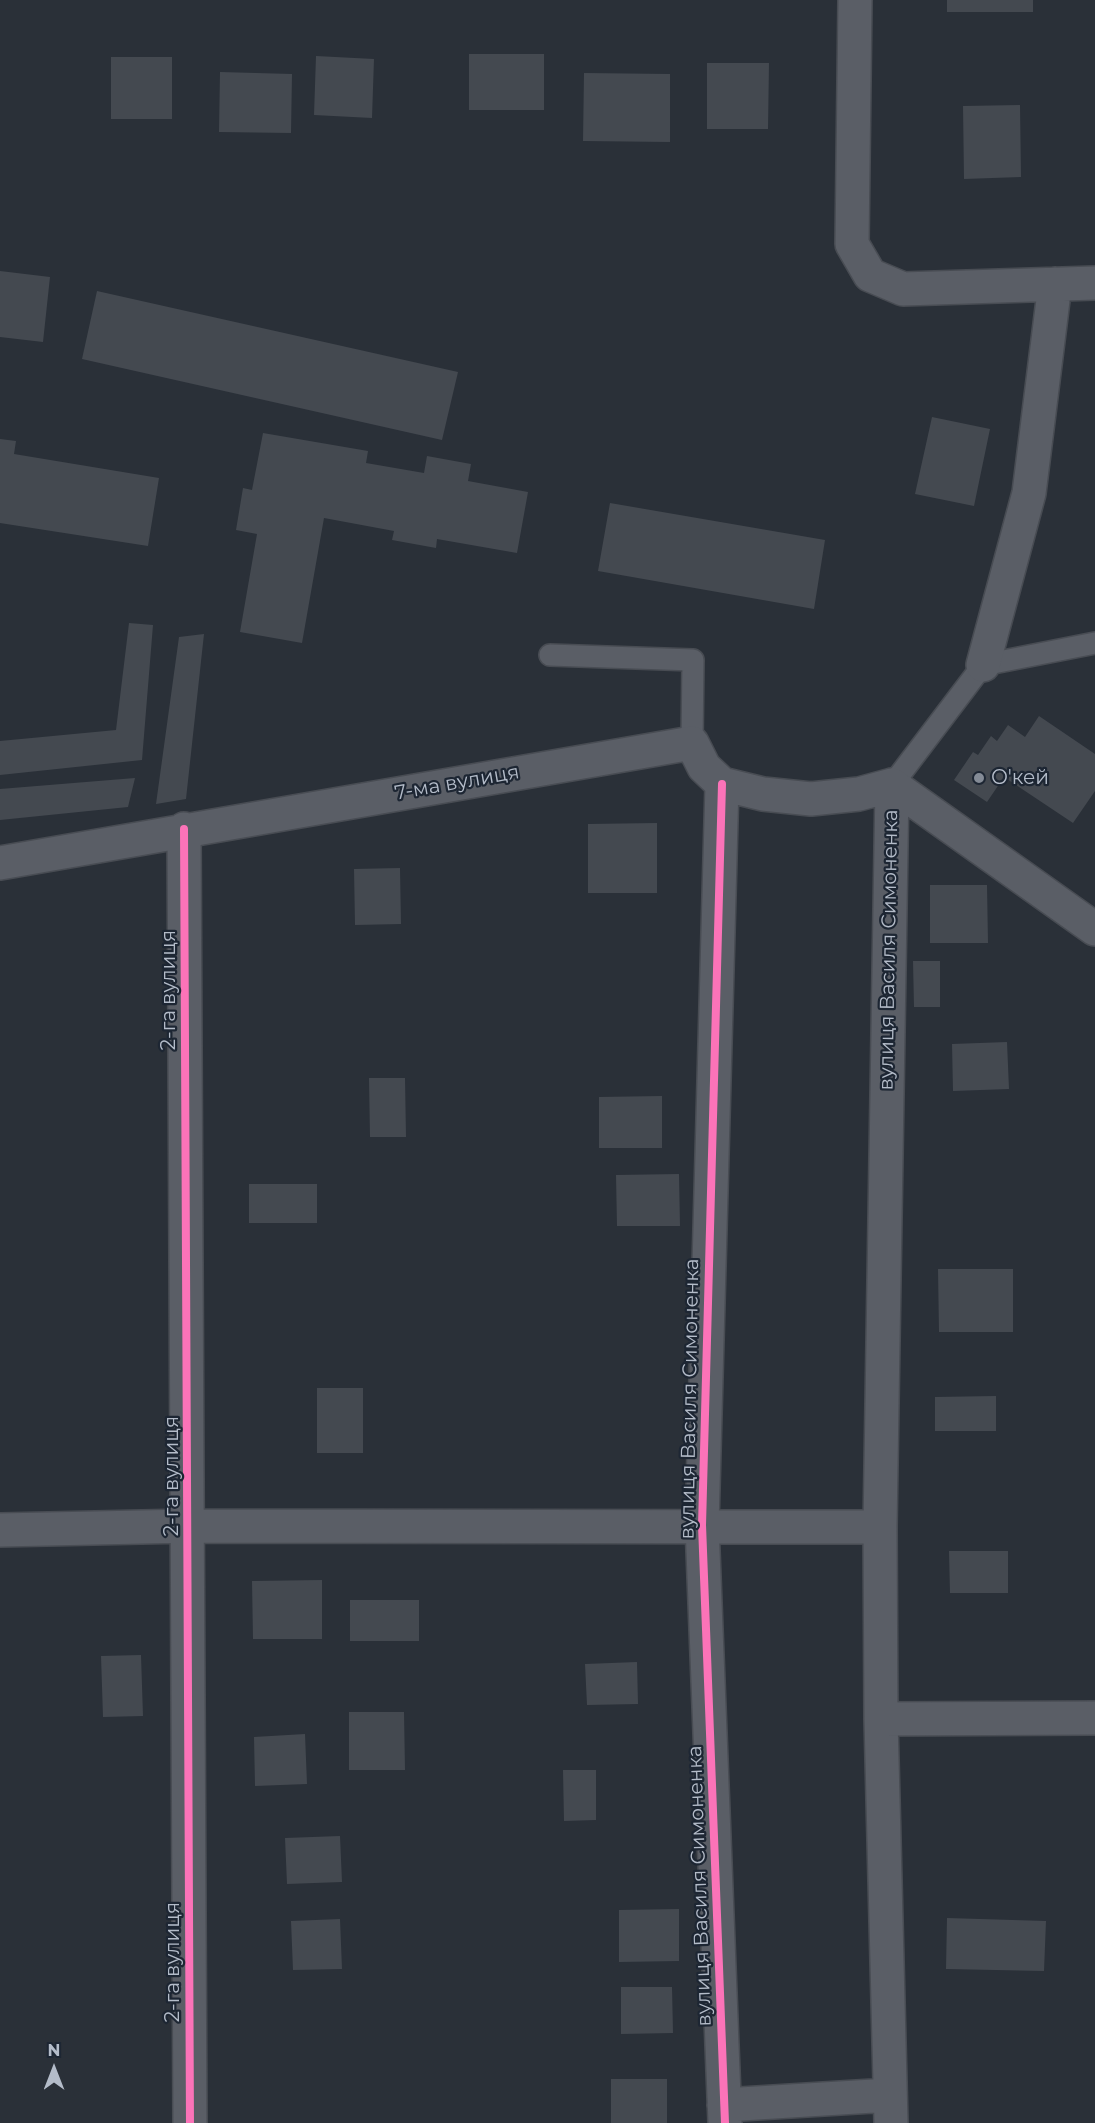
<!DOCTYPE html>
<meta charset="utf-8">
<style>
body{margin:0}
#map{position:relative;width:1095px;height:2123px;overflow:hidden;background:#2a3038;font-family:Montserrat,sans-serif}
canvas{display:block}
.north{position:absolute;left:24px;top:2039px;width:60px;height:60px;-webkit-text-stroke:4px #1d2633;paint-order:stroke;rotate:0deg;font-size:16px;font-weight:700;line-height:24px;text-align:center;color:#b4bcc9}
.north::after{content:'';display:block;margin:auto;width:21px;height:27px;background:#b4bcc9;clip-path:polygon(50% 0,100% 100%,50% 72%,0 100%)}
</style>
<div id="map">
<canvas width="1095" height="2123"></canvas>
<div class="north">N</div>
</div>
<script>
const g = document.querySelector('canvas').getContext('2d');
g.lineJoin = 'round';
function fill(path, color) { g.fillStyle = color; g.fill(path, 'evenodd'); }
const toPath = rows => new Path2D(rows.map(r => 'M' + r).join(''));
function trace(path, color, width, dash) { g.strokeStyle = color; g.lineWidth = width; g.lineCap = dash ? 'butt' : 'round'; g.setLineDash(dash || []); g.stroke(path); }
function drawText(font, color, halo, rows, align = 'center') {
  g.font = font + ' Montserrat,sans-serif'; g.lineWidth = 4.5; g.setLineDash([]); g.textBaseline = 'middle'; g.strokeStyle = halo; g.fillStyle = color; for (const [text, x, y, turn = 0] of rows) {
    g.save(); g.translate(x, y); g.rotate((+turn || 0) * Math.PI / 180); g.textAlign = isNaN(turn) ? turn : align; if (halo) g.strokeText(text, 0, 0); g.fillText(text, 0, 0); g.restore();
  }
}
fill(toPath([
 [947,0,1033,0,1033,12,947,12],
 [469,54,544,54,544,110,469,110],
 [316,56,374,59,372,118,314,115],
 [111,57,172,57,172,119,111,119],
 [707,63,769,63,768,129,707,129],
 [220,72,292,74,291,133,219,132],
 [584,73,670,74,670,142,583,141],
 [1020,105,1021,177,964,179,963,106],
 [0,271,50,277,43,342,0,337],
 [97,291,458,372,442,440,82,359],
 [932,417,990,429,974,506,915,494],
 [263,433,368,451,366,463,424,473,427,456,471,464,468,481,528,492,517,553,437,539,436,548,392,540,394,531,324,518,302,643,240,632,257,534,236,530,243,488,252,490],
 [0,439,16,441,14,454,159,478,148,546,0,523],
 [610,503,825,540,814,609,598,571],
 [129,623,153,625,142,760,0,775,0,741,116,730],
 [204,634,186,799,156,804,179,637],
 [1039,716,1095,754,1095,791,1073,823,1004,777,987,802,954,780,973,752,978,755,991,736,997,741,1008,725,1025,737],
 [135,778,128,807,0,820,0,789],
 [657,823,657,893,588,893,588,824],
 [400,868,401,924,355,925,354,869],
 [930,885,987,885,988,943,930,943],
 [913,961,940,961,940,1007,914,1007],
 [1007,1042,1009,1089,953,1091,952,1044],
 [369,1078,405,1078,406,1137,370,1137],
 [662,1096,662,1148,599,1148,599,1097],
 [679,1174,680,1226,617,1226,616,1175],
 [249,1184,317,1184,317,1223,249,1223],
 [938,1269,1013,1269,1013,1332,939,1332],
 [317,1388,363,1388,363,1453,317,1453],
 [996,1396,996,1431,935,1431,935,1397],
 [949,1551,1008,1551,1008,1593,950,1593],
 [322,1580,322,1639,253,1639,252,1581],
 [350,1600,419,1600,419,1641,350,1641],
 [141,1655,143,1716,103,1717,101,1656],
 [637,1662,638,1704,587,1705,585,1664],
 [349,1712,404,1712,405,1770,349,1770],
 [305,1734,307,1784,255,1786,254,1737],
 [563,1770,596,1770,596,1820,564,1821],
 [340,1836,342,1882,287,1884,285,1838],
 [679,1909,679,1961,619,1962,619,1910],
 [947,1918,1046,1921,1044,1971,946,1969],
 [340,1919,342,1969,293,1970,291,1921],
 [621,1987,672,1987,673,2033,621,2034],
 [611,2079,667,2079,667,2123,611,2123]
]), '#444950');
const service = toPath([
 [550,655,693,660,692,743],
 [892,785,983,665,1095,643]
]);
const minor = toPath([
 [855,0,852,244,870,275,903,289,1095,283],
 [983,665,1029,493,1055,284],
 [722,784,702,1525,725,2123],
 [892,785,1095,929],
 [184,829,190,2123],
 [0,863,692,743,704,767,722,784,763,794,811,799,859,794,892,785],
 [0,1530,189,1526,880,1527],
 [881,1719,1095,1718],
 [724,2105,890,2095],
 [891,2123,881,1719,880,1527,892,785]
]);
trace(service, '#484c53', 24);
trace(minor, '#484c53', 36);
trace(service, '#5a5e66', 21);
trace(minor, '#5a5e66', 33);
trace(toPath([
 [722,784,702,1525,725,2123],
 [184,829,190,2123]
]), '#fb73b8', 8);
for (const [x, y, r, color] of [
 [979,778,6,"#848b96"]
]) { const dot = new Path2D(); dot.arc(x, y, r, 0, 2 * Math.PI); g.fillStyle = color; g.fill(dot); trace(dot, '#1d2633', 2); }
drawText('20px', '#b4bcc9', '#1d2633', [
 ["О'кей",991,778]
], 'left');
drawText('20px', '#b4bcc9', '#1d2633', [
 ["7-ма вулиця",457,783,-10],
 ["вулиця Василя Симоненка",889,950,-89],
 ["2-га вулиця",169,990,-90],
 ["вулиця Василя Симоненка",690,1399,-89],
 ["2-га вулиця",172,1476,-90],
 ["вулиця Василя Симоненка",700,1886,-92],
 ["2-га вулиця",173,1962,-90]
]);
</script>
